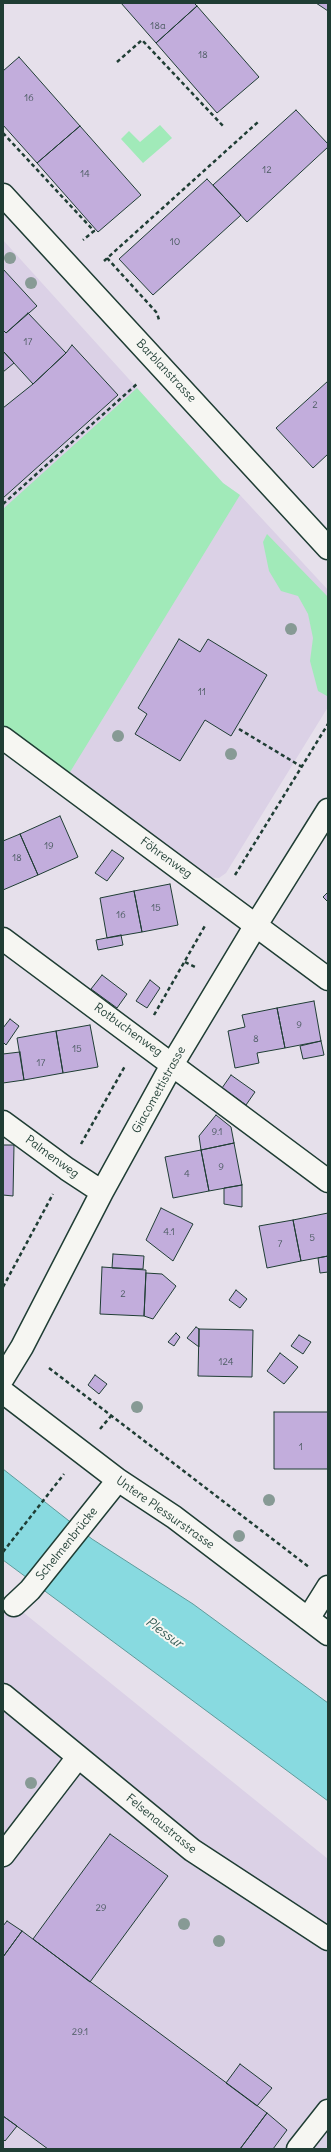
<!DOCTYPE html>
<meta charset="utf-8">
<style>
body{margin:0}
#map{position:relative;width:331px;height:2152px;overflow:hidden;background:#e6e0eb;font-family:Delius,sans-serif}
canvas{display:block}
.frame{position:absolute;inset:0;border:4px solid #1f3d34;pointer-events:none}
</style>
<div id="map">
<canvas width="331" height="2152"></canvas>
<div class="frame"></div>
</div>
<script>
const g = document.querySelector('canvas').getContext('2d');
g.lineJoin = 'round';
function fill(path, color) { g.fillStyle = color; g.fill(path, 'evenodd'); }
const toPath = rows => new Path2D(rows.map(r => 'M' + r).join(''));
function trace(path, color, width, dash) { g.strokeStyle = color; g.lineWidth = width; g.lineCap = dash ? 'butt' : 'round'; g.setLineDash(dash || []); g.stroke(path); }
function drawText(font, color, halo, rows, align = 'center') {
  g.font = font + ' Delius,sans-serif'; g.lineWidth = 4; g.setLineDash([]); g.textBaseline = 'middle'; g.strokeStyle = halo; g.fillStyle = color; for (const [text, x, y, turn = 0] of rows) {
    g.save(); g.translate(x, y); g.rotate((+turn || 0) * Math.PI / 180); g.textAlign = isNaN(turn) ? turn : align; if (halo) g.strokeText(text, 0, 0); g.fillText(text, 0, 0); g.restore();
  }
}
fill(toPath([
 [3,240,223,483,240,495,328,590,328,707,226,873,219,878,206,877,3,729],
 [3,1596,328,1859,328,2149,3,2149]
]), '#dbd1e6');
fill(toPath([
 [160,125,172,138,143,163,121,139,129,131,140,142],
 [137,388,223,483,240,495,67,777,3,729,3,509],
 [267,534,328,597,327,696,318,691,310,661,313,638,308,614,298,596,281,591,269,571,263,542]
]), '#a1eab9');
const water = toPath([
 [3,1469,92,1539,193,1604,328,1703,328,1801,3,1560,3,1469]
]);
fill(water, '#88dae0');
trace(water, '#5e9b9b', 1);
const building = toPath([
 [121,3,194,3,197,6,156,43,121,3],
 [316,3,328,3,328,11,316,3],
 [197,6,259,77,217,113,156,43,197,6],
 [19,57,80,126,37,163,3,125,3,71,19,57],
 [296,110,328,144,328,147,247,222,213,185,296,110],
 [80,126,141,195,98,232,37,163,80,126],
 [207,179,241,215,153,295,119,259,207,179],
 [3,269,37,306,6,333,3,330,3,269],
 [28,313,66,353,33,384,3,351,3,330,6,333,28,313],
 [72,345,118,395,3,498,3,408,33,384,66,353,72,345],
 [3,351,14,363,3,372,3,351],
 [328,381,328,454,313,468,276,428,328,381],
 [179,639,200,652,208,639,267,675,231,736,205,720,180,761,135,734,147,714,138,708,179,639],
 [60,816,78,857,38,875,20,834,60,816],
 [20,834,38,875,3,890,3,841,20,834],
 [112,850,124,858,107,881,95,873,112,850],
 [170,884,178,925,142,932,134,891,170,884],
 [134,891,142,932,107,938,100,898,134,891],
 [328,892,328,902,323,897,328,892],
 [121,935,123,945,98,950,96,940,121,935],
 [102,975,127,994,117,1008,91,989,102,975],
 [150,980,160,988,147,1008,136,1001,150,980],
 [314,1001,321,1041,285,1048,277,1008,314,1001],
 [277,1008,285,1048,257,1053,259,1063,235,1068,228,1031,245,1027,242,1015,277,1008],
 [10,1019,19,1026,6,1045,3,1042,3,1028,10,1019],
 [90,1025,98,1067,63,1073,56,1031,90,1025],
 [56,1031,63,1073,24,1080,17,1038,56,1031],
 [321,1041,324,1055,303,1059,300,1046,321,1041],
 [20,1052,24,1080,3,1083,3,1054,20,1052],
 [231,1075,255,1092,246,1105,222,1088,231,1075],
 [216,1115,231,1127,234,1143,201,1150,199,1136,216,1115],
 [234,1143,242,1185,209,1191,201,1150,234,1143],
 [3,1145,14,1145,13,1196,3,1195,3,1145],
 [201,1150,209,1191,173,1198,165,1157,201,1150],
 [242,1185,242,1207,224,1204,224,1188,242,1185],
 [161,1208,193,1224,173,1261,146,1240,161,1208],
 [328,1213,328,1256,301,1261,293,1220,328,1213],
 [293,1220,301,1261,267,1268,259,1226,293,1220],
 [113,1254,144,1256,143,1269,112,1268,113,1254],
 [328,1256,328,1272,320,1273,318,1258,328,1256],
 [102,1267,146,1270,144,1316,100,1314,102,1267],
 [146,1273,162,1274,176,1286,153,1319,144,1316,146,1273],
 [236,1290,247,1299,240,1308,229,1300,236,1290],
 [196,1327,199,1329,199,1347,187,1338,196,1327],
 [199,1329,253,1330,252,1377,198,1376,199,1329],
 [176,1333,180,1337,174,1346,168,1342,176,1333],
 [299,1335,311,1342,303,1354,291,1346,299,1335],
 [280,1353,298,1367,284,1384,267,1371,280,1353],
 [95,1375,107,1384,99,1394,88,1385,95,1375],
 [274,1412,328,1412,328,1469,274,1469,274,1412],
 [110,1834,168,1876,90,1982,33,1939,110,1834],
 [7,1921,22,1931,3,1957,3,1926,7,1921],
 [22,1931,267,2113,240,2149,48,2149,3,2116,3,1957,22,1931],
 [240,2064,272,2088,257,2106,226,2083,240,2064],
 [267,2113,287,2130,273,2149,240,2149,267,2113],
 [3,2116,17,2126,5,2141,3,2139,3,2116]
]);
fill(building, '#c2addc');
trace(building, '#1f3d34', 1);
const minor = toPath([
 [3,195,328,548],
 [3,738,328,979],
 [3,939,328,1181],
 [3,1122,67,1169,102,1192],
 [3,1378,22,1347,102,1192,173,1063,256,925,328,810],
 [3,1392,118,1480,174,1517,328,1634],
 [14,1605,30,1590,118,1480],
 [308,1619,328,1587],
 [3,1695,192,1850,328,1939],
 [3,1855,78,1757],
 [298,2149,328,2111]
]);
trace(minor, '#1f3d34', 25);
trace(toPath([
 [117,62,142,40,224,127],
 [3,133,94,231,83,240],
 [107,258,157,313,159,320],
 [104,261,258,122],
 [3,504,138,383],
 [239,729,302,767],
 [235,875,328,724],
 [185,962,197,968],
 [154,1015,206,924],
 [81,1144,125,1066],
 [3,1287,53,1194],
 [49,1368,309,1567],
 [100,1429,111,1416],
 [3,1552,64,1474]
]), '#1f3d34', 2.5, [4, 3]);
trace(minor, '#f6f6f2', 22);
g.fillStyle = '#879a95';
for (const [x, y] of [
 [10,258],
 [31,283],
 [291,629],
 [118,736],
 [231,754],
 [137,1407],
 [269,1500],
 [239,1536],
 [31,1783],
 [184,1924],
 [219,1941]
]) { g.beginPath(); g.arc(x, y, 6, 0, 2 * Math.PI); g.fill(); }
drawText('10px', '#48595e', null, [
 ["18a",158,26],
 ["18",203,55],
 ["16",29,98],
 ["12",267,170],
 ["14",85,174],
 ["10",175,242],
 ["17",28,342],
 ["2",315,405],
 ["11",202,692],
 ["19",49,846],
 ["18",17,858],
 ["15",156,908],
 ["16",121,915],
 ["9",299,1025],
 ["8",256,1039],
 ["15",77,1049],
 ["17",41,1063],
 ["9.1",217,1132],
 ["9",221,1167],
 ["4",187,1174],
 ["4.1",169,1232],
 ["5",312,1238],
 ["7",280,1244],
 ["2",123,1294],
 ["124",226,1362],
 ["1",301,1447],
 ["29",101,1908],
 ["29.1",80,2032]
]);
drawText('12px', '#1f3d34', '#f6f6f2', [
 ["Barblanstrasse",166,371,47],
 ["Föhrenweg",166,858,36],
 ["Rotbuchenweg",128,1030,36],
 ["Giacomettistrasse",159,1090,-61],
 ["Palmenweg",52,1157,36],
 ["Untere Plessurstrasse",165,1513,35],
 ["Schelmenbrücke",67,1544,-51],
 ["Felsenaustrasse",161,1824,39]
]);
drawText('italic 13px', '#345c56', '#f6f6f2', [
 ["Plessur",164,1633,36]
]);
</script>
